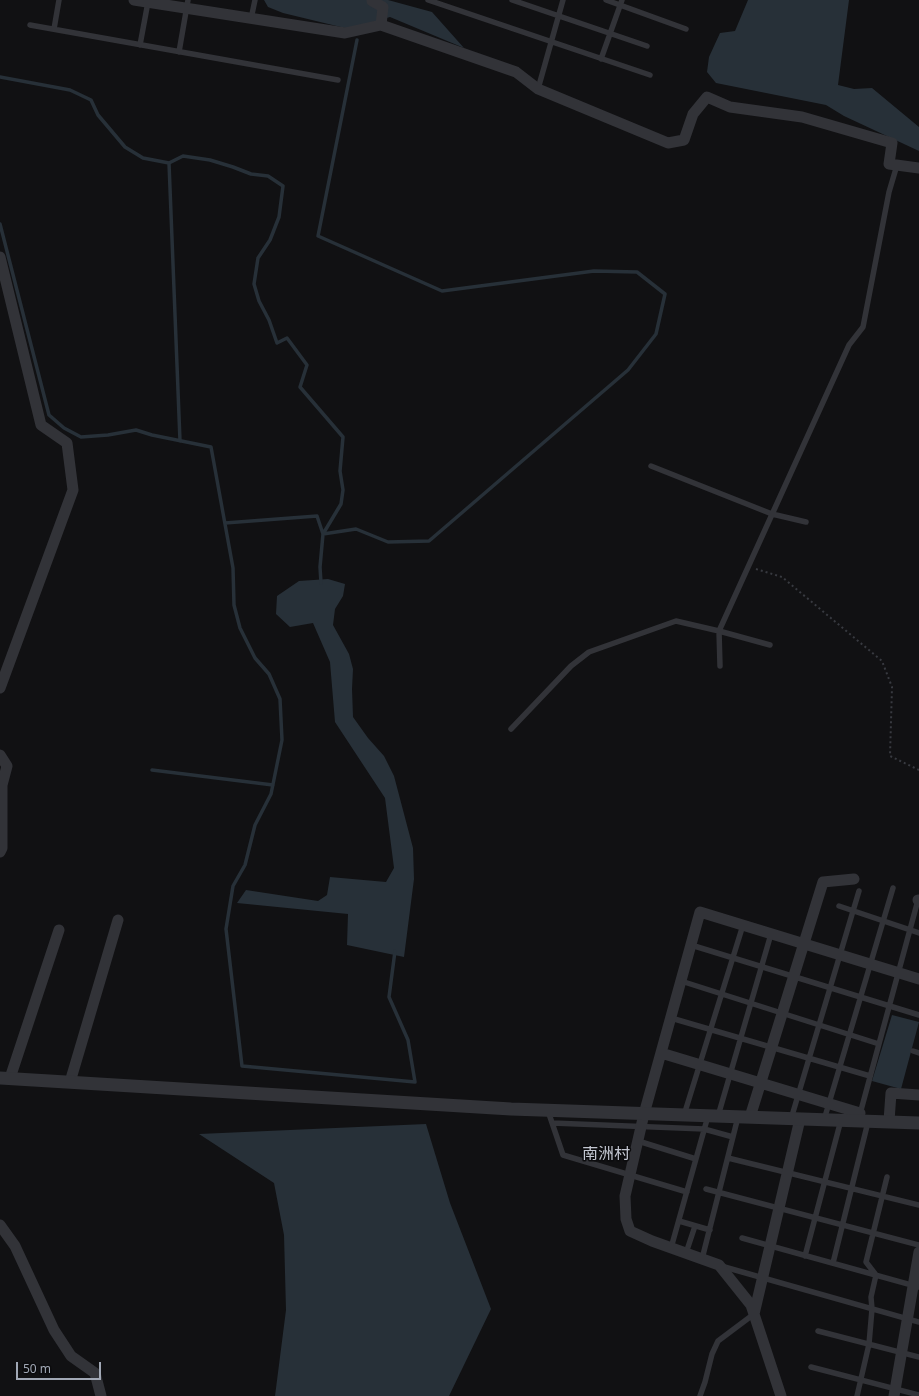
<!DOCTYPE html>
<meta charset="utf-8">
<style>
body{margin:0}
#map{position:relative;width:919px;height:1396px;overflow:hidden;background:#111113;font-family:"Noto Sans",sans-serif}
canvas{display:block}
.scale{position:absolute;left:16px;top:1362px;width:85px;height:18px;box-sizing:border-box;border:2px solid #a1a8b5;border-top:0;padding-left:5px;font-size:12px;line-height:14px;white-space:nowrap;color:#a1a8b5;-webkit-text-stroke:3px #0c0c0e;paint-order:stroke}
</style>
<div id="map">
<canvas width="919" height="1396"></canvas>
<div class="scale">50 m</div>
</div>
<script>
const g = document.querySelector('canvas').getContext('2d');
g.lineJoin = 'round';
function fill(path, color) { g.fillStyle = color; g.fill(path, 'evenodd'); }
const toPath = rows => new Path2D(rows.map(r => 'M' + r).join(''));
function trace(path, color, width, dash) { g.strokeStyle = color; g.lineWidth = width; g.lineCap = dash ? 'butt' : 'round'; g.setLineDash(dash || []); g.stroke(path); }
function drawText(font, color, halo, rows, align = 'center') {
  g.font = font + ' "Noto Sans","Noto Sans SC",sans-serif'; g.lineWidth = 3; g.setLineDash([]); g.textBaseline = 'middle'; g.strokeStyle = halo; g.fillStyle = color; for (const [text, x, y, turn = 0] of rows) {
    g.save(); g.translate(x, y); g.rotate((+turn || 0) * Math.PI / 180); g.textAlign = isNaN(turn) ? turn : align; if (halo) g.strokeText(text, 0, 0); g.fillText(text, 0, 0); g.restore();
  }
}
fill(toPath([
 [264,0,388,0,432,12,464,48,390,17,349,29,283,13,268,7],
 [748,0,849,0,838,85,854,89,872,88,919,127,919,151,844,116,826,105,716,83,707,72,709,57,720,33,735,31],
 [328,579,345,584,343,596,335,609,333,625,349,654,353,669,352,689,353,717,368,738,384,756,394,776,413,848,414,879,404,957,347,945,348,914,237,903,246,890,318,901,327,895,330,877,386,882,394,868,385,798,335,722,330,662,313,623,290,627,276,614,277,596,299,581],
 [892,1015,919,1022,901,1089,872,1081],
 [426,1124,450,1203,491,1309,449,1396,275,1396,286,1310,284,1235,274,1183,199,1134]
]), '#273038');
trace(toPath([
 [0,77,70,90,91,100,98,115,125,147,143,158,169,163,183,156,210,160,233,167,251,174,268,176,283,186,279,217,270,240,258,258,254,284,259,301,269,320,277,343,287,338,307,365,300,387,343,437,340,471,343,490,341,504,323,534,317,516,225,523],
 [169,163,180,441],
 [0,224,49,415,64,428,81,437,108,435,136,430,152,435,211,447,233,568,234,605,240,628,255,658,269,674,280,699,282,740,271,794,255,825,245,865,233,886,226,929,242,1066,415,1082,408,1040,389,997,395,951],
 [321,583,320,567,323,534,356,529,388,542,429,541,628,370,656,334,665,294,637,272,594,271,442,291,318,236,357,40],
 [152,770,273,785]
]), '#273038', 3.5);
trace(toPath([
 [756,569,782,577,882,661,892,687,890,756,919,770]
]), '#383a40', 2, [2, 3]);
trace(toPath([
 [428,0,650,75],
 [512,0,647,46],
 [606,0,686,29],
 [251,19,255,0],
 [30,25,338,80],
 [54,29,59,0],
 [140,45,148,2],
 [179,52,188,0],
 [601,59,622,0],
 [538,89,563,0],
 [651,466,772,514,806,522],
 [720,666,719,631,770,645],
 [511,729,571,666,589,652,676,621,719,631,849,345,863,327,889,192,897,165],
 [839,906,919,933],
 [691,945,919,1015],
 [681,981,879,1044],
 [671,1018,870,1076],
 [913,1051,919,1053],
 [548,1111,563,1155,687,1192],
 [860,1114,918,900],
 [684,1115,743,925],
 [718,1116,771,934],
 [791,1119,859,891],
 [824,1120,893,888],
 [552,1123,704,1129,733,1137],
 [638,1141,696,1159],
 [728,1158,919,1205],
 [706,1189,919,1245],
 [679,1221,710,1230],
 [742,1238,919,1287],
 [671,1248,708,1116],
 [686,1253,695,1226],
 [805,1256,841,1120],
 [702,1259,738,1117],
 [833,1263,868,1122],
 [721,1266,919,1322],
 [818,1331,919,1357],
 [811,1367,919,1395],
 [700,1396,705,1382,712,1354,718,1341,754,1314],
 [857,1396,869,1344,872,1309,871,1297,876,1275,866,1262,887,1177]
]), '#323338', 5.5);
trace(toPath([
 [134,0,345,33,381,25,516,72,538,89,668,143,684,140,693,114,707,97,730,107,802,117,892,143,889,164,919,168],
 [372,0,372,1,383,7,381,25],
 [0,257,41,425,67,443,73,490,0,688],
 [0,755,7,766,2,785,2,848,0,852],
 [918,900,919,900],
 [661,1053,860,1113],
 [10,1078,59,930],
 [70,1082,118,920],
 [750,1117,823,882,854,879],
 [889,1121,891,1093,919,1095],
 [0,1225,15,1246,54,1330,71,1356,95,1373,101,1396],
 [754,1314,800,1119],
 [781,1396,751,1305,719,1265,652,1241,630,1231,626,1219,625,1196,644,1114,700,912,919,979],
 [894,1396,919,1252]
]), '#323338', 11);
trace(toPath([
 [0,1078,511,1109,919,1123]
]), '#323338', 13);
drawText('16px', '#c3c7d1', '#0c0c0e', [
 ["南洲村",606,1154]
]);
</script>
